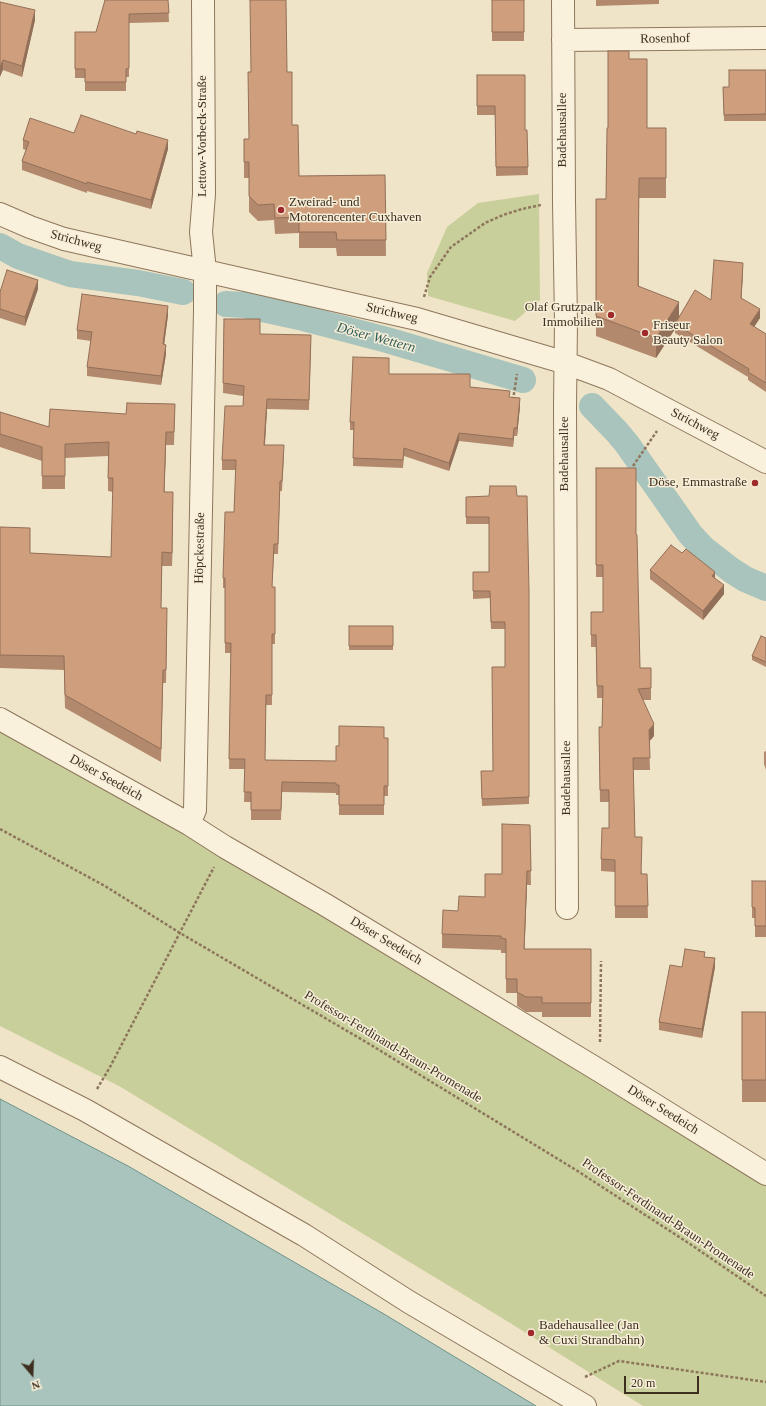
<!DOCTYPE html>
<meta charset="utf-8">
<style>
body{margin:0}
#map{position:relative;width:766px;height:1406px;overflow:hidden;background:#f0e4c8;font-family:Georgia,serif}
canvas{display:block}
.north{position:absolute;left:12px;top:1354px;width:40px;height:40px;-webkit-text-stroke:3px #f7eed8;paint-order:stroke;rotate:161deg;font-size:11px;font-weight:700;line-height:16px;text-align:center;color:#3d2e20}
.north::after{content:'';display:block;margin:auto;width:14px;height:18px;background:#3d2e20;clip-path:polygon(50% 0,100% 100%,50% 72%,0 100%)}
.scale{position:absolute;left:624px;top:1376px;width:75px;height:18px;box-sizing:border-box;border:2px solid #3d2e20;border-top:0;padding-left:5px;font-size:12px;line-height:14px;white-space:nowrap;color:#3d2e20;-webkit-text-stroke:3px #f7eed8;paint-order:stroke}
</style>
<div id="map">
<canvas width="766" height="1406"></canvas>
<div class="north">N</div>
<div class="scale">20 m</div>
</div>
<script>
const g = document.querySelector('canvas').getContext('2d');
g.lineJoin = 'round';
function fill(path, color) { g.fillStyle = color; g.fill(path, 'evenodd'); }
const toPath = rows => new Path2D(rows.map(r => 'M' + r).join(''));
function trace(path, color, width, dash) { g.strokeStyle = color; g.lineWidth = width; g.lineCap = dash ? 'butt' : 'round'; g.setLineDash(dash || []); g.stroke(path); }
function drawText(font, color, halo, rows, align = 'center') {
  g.font = font + ' Georgia,serif'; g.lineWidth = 3; g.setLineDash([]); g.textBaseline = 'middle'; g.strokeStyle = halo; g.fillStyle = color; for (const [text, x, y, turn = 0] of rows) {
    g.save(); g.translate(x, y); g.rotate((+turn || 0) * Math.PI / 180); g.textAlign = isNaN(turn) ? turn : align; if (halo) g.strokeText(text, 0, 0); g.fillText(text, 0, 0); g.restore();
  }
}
fill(toPath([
 [539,194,540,300,515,321,428,296,427,273,447,227,478,203],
 [0,728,200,840,766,1182,766,1406,643,1406,502,1318,119,1086,0,1026]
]), '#c9cf9b');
const water = toPath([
 [0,1099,128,1166,384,1314,536,1406,0,1406,0,1099]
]);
fill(water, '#a9c4bc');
trace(water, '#6f938a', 1);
trace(toPath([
 [0,246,18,256,70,274,138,283,183,292],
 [226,304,244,305,299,317,387,340,523,380],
 [592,406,617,432,627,444,690,534,704,549,731,570,745,579,766,588]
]), '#a9c4bc', 26);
const minor = toPath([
 [563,0,564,202,566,322,565,406,567,908],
 [563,40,766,38],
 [0,214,30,227,64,239,417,319,566,363,609,379,766,462],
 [0,719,189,824,225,847,324,904,600,1071,766,1174],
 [189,824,195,810,205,310,205,271,201,232,204,194,203,0],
 [0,1067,85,1110,304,1235,409,1302,585,1406]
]);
trace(minor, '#8d765c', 24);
trace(toPath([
 [424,297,430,277,451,247,485,223,503,215,522,209,541,205],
 [513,400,517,374],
 [633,466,657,431],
 [0,829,105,886,180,933,366,1042,576,1170,690,1244,766,1296],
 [600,1042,601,961],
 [97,1089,110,1067,214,867],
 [585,1377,619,1361,766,1382]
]), '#8d765c', 2.5, [3, 2]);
trace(minor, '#faf1dc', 22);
fill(toPath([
 [105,0,168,0,169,22,129,23,129,77,126,77,126,91,85,91,85,78,75,78,75,32,96,32],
 [492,0,524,0,524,41,492,41],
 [596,0,659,0,659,4,596,6],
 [0,2,35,20,22,77,3,70],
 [629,59,647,128,666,128,666,198,639,198,639,286,679,316,711,300,743,272,741,298,760,318,754,327,766,334,766,392,748,380,748,377,675,333,675,329,656,358,596,336,596,199,606,199,608,128],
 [766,70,766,121,724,121,723,87,729,87],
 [287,72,292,125,299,176,385,175,386,256,337,256,336,248,299,248,299,233,275,234,274,220,258,221,249,212,249,178,244,178,244,139,249,139],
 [477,75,525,130,527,130,528,175,496,176,495,115,477,115],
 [74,133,168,149,151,209,87,191,87,193,22,170,22,161,26,150,23,149,23,140],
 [38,289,25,326,0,318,0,292],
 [168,315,164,345,166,354,161,385,87,376,87,367,91,341,77,339,77,330],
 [224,319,260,334,311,345,309,410,267,409,265,445,284,455,282,491,280,491,278,554,274,554,272,587,275,587,275,644,272,644,272,705,266,705,265,760,336,761,339,746,384,738,388,748,388,796,384,796,384,815,339,815,339,795,336,795,336,793,282,792,281,820,251,820,251,802,244,802,245,769,229,769,231,653,225,653,225,588,223,588,223,578,234,512,236,470,222,470,222,460,243,406,243,396,223,393],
 [389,374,470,387,510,397,520,406,517,436,514,436,513,447,459,441,449,471,404,456,403,468,353,466,354,430,350,430,350,422],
 [175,404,174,445,166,445,164,492,173,506,172,566,162,566,161,608,167,621,166,683,163,683,161,762,65,708,64,670,0,668,0,527,30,553,111,557,113,492,108,491,108,456,65,458,65,489,42,489,42,461,0,447,0,412,49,427,126,414],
 [596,468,636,534,640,668,651,668,651,700,643,700,654,736,649,741,650,770,633,770,635,837,642,874,647,874,648,918,615,918,615,872,601,871,601,859,609,828,609,802,600,802,599,727,602,727,603,698,597,698,596,647,591,647,591,612,603,612,603,577,596,577],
 [517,496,529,591,529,804,482,806,481,771,493,771,505,667,505,629,491,629,490,598,473,599,473,572,489,572,489,524,466,524,466,497],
 [650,570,715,578,724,594,703,620,650,579],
 [349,626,393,626,393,650,349,650],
 [766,638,766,667,752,660,752,656],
 [766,751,766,770,764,764,764,752],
 [530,825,531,885,527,885,524,949,591,949,591,1017,542,1017,542,1012,526,1012,517,1006,517,993,506,993,506,953,501,953,501,950,442,948,442,934,458,911,485,897,502,874],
 [752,881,766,881,766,937,755,937,755,918,752,918],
 [705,957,715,967,702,1038,659,1030,659,1022,682,967],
 [742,1012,766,1012,766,1102,742,1102]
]), '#b2896c');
fill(toPath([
 [35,10,35,20,22,77,22,66],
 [3,60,3,70,0,77,0,67],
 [168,140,168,149,151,209,151,200],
 [743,263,743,272,741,307,741,298],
 [38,280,38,289,25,326,25,317],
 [679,302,679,322,675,324,675,329,656,358,656,338],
 [168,306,168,315,163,353,163,344],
 [760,309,760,318,750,333,750,324],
 [166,345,166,354,161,385,161,376],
 [520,398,520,406,517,436,517,428],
 [267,399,267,409,264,455,264,445],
 [514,428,514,436,513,447,513,439],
 [166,432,166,445,164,506,164,492],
 [459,433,459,441,449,471,449,463],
 [173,492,173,506,172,566,172,553],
 [715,572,715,580,712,576],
 [724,585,724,594,703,620,703,611],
 [654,724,654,736,649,742,649,730],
 [527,871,527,885,524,963,524,949],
 [715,958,715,967,702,1038,702,1029]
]), '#916f58');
const building = toPath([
 [105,0,168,0,169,13,129,14,129,68,126,69,126,82,85,82,85,69,75,69,75,32,96,32,105,0],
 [250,0,286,0,287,72,292,72,292,125,298,125,299,176,385,175,386,240,337,240,336,232,299,232,299,217,275,218,274,204,258,205,249,196,249,162,244,162,244,139,249,139,248,72,251,72,250,0],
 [492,0,524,0,524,32,492,32,492,0],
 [0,2,35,10,22,66,3,60,0,67,0,2],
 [608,51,629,51,629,59,647,59,647,128,666,128,666,178,639,178,638,286,679,302,656,338,596,316,596,199,606,199,607,128,608,128,608,51],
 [729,70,766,70,766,114,724,115,723,87,729,87,729,70],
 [477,75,525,75,525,130,527,130,528,167,496,167,495,106,477,106,477,75],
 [81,115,136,134,137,131,168,140,151,200,87,182,87,184,22,161,29,142,23,140,30,118,74,133,81,115],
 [714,260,743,263,741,298,760,309,750,324,766,334,766,383,748,372,749,369,675,324,695,290,711,300,714,260],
 [7,270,38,280,25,317,0,309,0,292,7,270],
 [82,294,168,306,163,344,166,345,161,376,87,367,92,332,77,330,82,294],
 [224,319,260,319,260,334,311,335,309,400,267,399,264,445,284,445,282,481,280,481,278,544,274,544,272,587,275,587,275,634,272,634,272,695,266,695,265,760,336,761,336,746,339,746,339,726,384,727,384,738,388,738,388,786,384,786,384,805,339,805,339,785,336,785,336,783,282,782,281,810,251,810,251,792,244,792,245,759,229,759,231,643,225,643,225,578,223,578,225,512,234,512,236,460,222,460,225,406,243,406,244,386,223,383,224,319],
 [353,357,389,358,389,374,470,374,470,387,510,391,509,397,520,398,517,428,514,428,513,439,459,433,449,463,404,448,403,460,353,458,354,422,350,422,353,357],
 [127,403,175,404,174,432,166,432,164,492,173,492,172,553,162,552,161,608,167,608,166,670,163,670,161,749,65,695,64,656,0,655,0,527,30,528,30,553,111,557,113,478,108,478,109,442,65,444,65,476,42,476,42,447,0,434,0,412,49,427,50,409,126,414,127,403],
 [596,468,636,468,636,534,637,535,640,668,651,668,651,688,638,689,654,724,649,730,650,758,633,758,635,837,642,837,641,874,647,874,648,906,615,906,615,860,601,859,602,828,609,828,609,790,600,790,599,727,602,727,603,686,597,686,596,635,591,635,591,612,603,612,603,565,596,565,596,468],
 [490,486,516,486,517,496,527,496,529,591,529,797,482,799,481,771,493,771,492,667,505,667,505,622,491,622,490,591,473,591,473,572,489,572,489,517,466,517,466,497,489,496,490,486],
 [671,545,682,553,686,549,715,572,712,576,724,585,703,611,650,570,671,545],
 [349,626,393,626,393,646,349,646,349,626],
 [761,636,766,638,766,662,752,656,761,636],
 [502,824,530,825,531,871,527,871,524,949,591,949,591,1003,542,1003,542,997,526,997,517,992,517,979,506,979,506,939,501,938,501,936,442,934,443,910,458,911,459,896,485,897,485,874,502,874,502,824],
 [752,881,766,881,766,926,755,926,755,908,752,907,752,881],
 [685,949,705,952,704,957,715,958,702,1029,659,1022,670,965,682,967,685,949],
 [742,1012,766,1012,766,1080,742,1080,742,1012]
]);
fill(building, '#cf9f7d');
trace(building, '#916f58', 1);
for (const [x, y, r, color] of [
 [281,210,4,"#9e2a2b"],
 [611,315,4,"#9e2a2b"],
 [645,333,4,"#9e2a2b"],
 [755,483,4,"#9e2a2b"],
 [531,1333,4,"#9e2a2b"]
]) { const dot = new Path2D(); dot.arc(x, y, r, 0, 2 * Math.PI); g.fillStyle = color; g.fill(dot); trace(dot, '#f7eed8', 1.5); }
drawText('13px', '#3d2e20', '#f7eed8', [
 ["Rosenhof",665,39,-1],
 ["Badehausallee",563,130,-90],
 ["Lettow-Vorbeck-Straße",203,136,-90],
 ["Strichweg",76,241,15],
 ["Strichweg",392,313,13],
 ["Strichweg",695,424,28],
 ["Badehausallee",565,454,-90],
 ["Höpckestraße",200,548,-89],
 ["Döser Seedeich",106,778,29],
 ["Badehausallee",567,778,-90],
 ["Döser Seedeich",386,941,31],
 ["Professor-Ferdinand-Braun-Promenade",393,1047,31],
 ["Döser Seedeich",663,1110,32],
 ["Professor-Ferdinand-Braun-Promenade",668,1219,34]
]);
drawText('13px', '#3d2e20', '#f7eed8', [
 ["Zweirad- und",289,203],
 ["Motorencenter Cuxhaven",289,218],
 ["Olaf Grutzpalk",603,308,"right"],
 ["Immobilien",603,323,"right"],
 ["Friseur",653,326],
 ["Beauty Salon",653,341],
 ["Döse, Emmastraße",747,483,"right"],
 ["Badehausallee (Jan",539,1326],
 ["& Cuxi Strandbahn)",539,1341]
], 'left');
drawText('italic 14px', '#2f5d5a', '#f7eed8', [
 ["Döser Wettern",376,338,15]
]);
</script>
